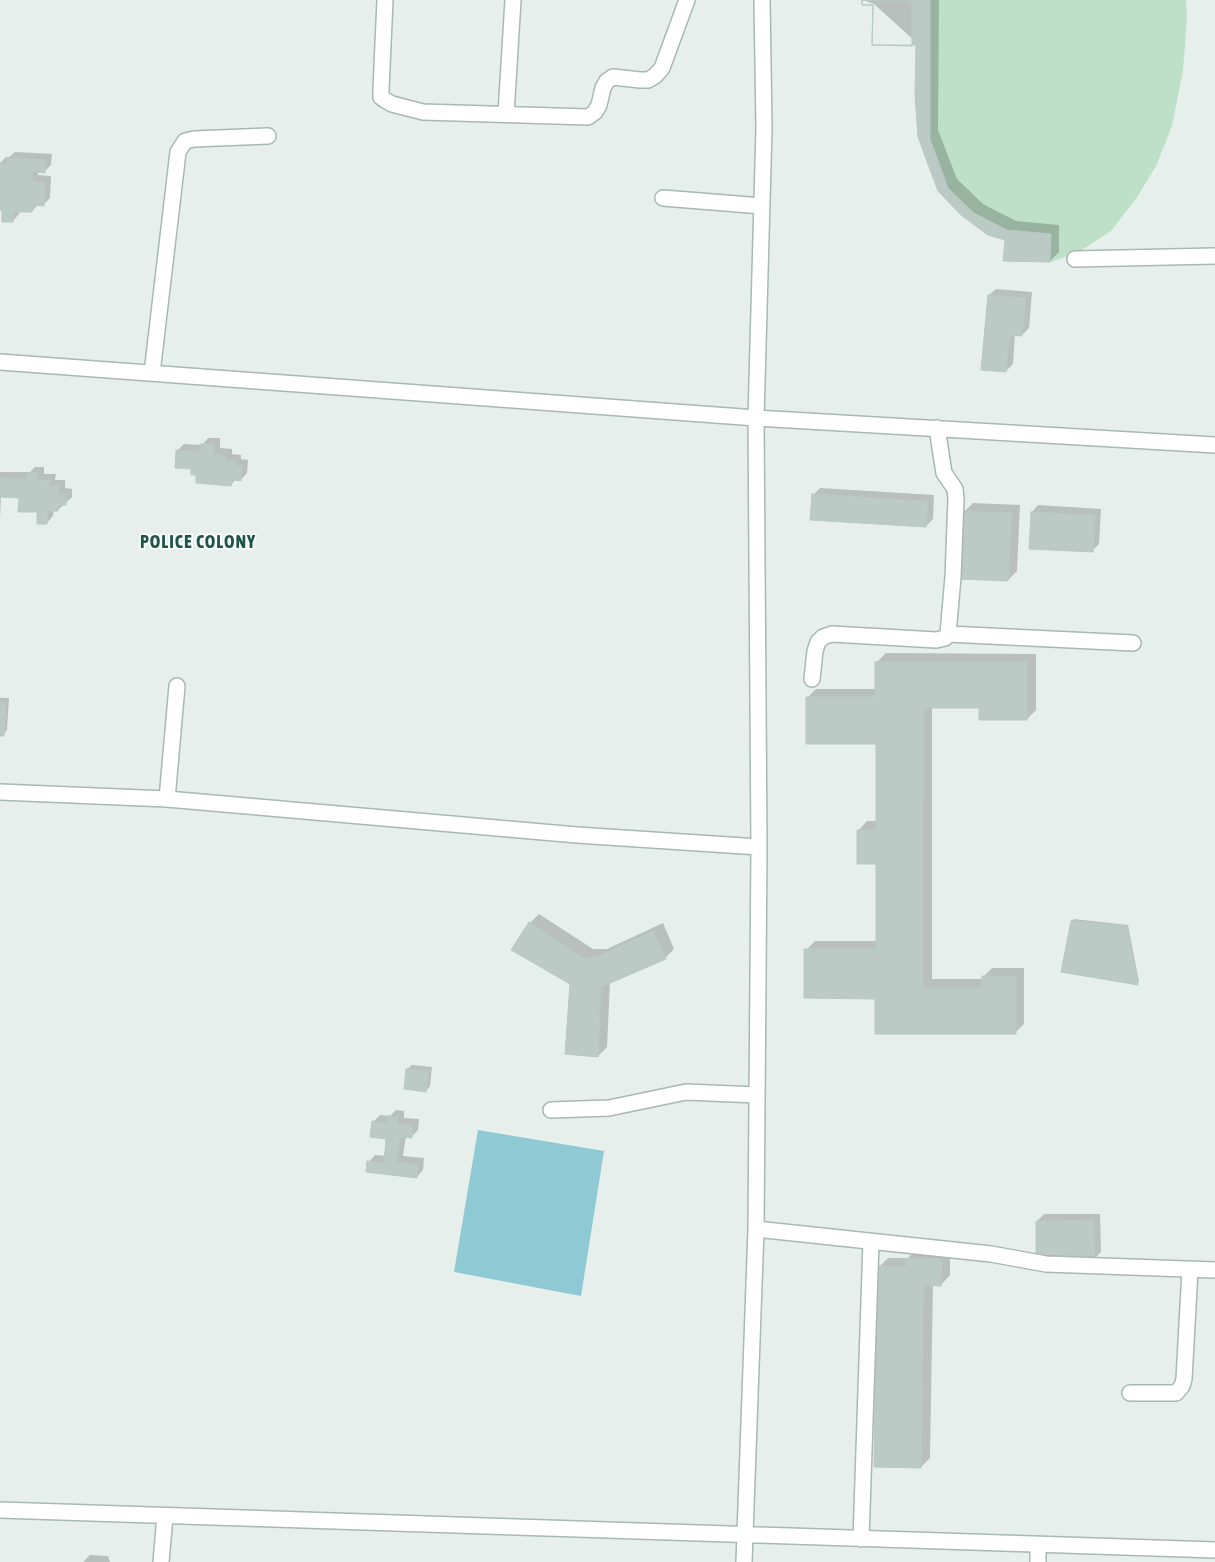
<!DOCTYPE html>
<style>
body{margin:0}
canvas{display:block;background:#e6efeb}
</style>
<canvas width="1215" height="1562"></canvas>
<script>
const g = document.querySelector('canvas').getContext('2d');
g.lineJoin = 'round';
function fill(path, color) { g.fillStyle = color; g.fill(path, 'evenodd'); }
const toPath = rows => new Path2D(rows.map(r => 'M' + r).join(''));
function trace(path, color, width, dash) { g.strokeStyle = color; g.lineWidth = width; g.lineCap = dash ? 'butt' : 'round'; g.setLineDash(dash || []); g.stroke(path); }
function drawText(font, color, halo, rows, align = 'center') {
  g.font = font + ' "Asap Condensed",sans-serif'; g.lineWidth = 4; g.setLineDash([]); g.textBaseline = 'middle'; g.strokeStyle = halo; g.fillStyle = color; for (const [text, x, y, turn = 0] of rows) {
    g.save(); g.translate(x, y); g.rotate((+turn || 0) * Math.PI / 180); g.textAlign = isNaN(turn) ? turn : align; if (halo) g.strokeText(text, 0, 0); g.fillText(text, 0, 0); g.restore();
  }
}
fill(toPath([
 [916,0,1186,0,1187,18,1183,71,1172,126,1156,166,1136,199,1111,231,1077,253,1050,262,1003,261,1005,240,988,235,961,215,938,191,915,95]
]), '#bfe0c8');
fill(toPath([
 [478,1130,604,1151,581,1296,454,1272]
]), '#8ec9d4');
fill(toPath([
 [863,0,939,0,938,130,957,179,983,204,1016,221,1059,225,1059,252,1050,261,1006,239,962,214,920,137,917,43,874,4],
 [15,152,52,154,51,165,45,171,38,171,38,175,51,176,50,198,43,205,39,204,32,211,20,211,19,214,13,221,3,209,0,209,0,163,6,157,9,157],
 [996,289,1032,292,1029,328,1022,335,1015,334,1013,364,1006,371,989,295],
 [208,438,220,438,220,448,232,449,232,454,241,455,241,459,248,460,247,473,241,480,236,479,231,485,198,474,177,451,184,444,202,445],
 [35,467,44,467,44,474,56,474,55,480,65,480,65,488,72,489,72,497,58,510,54,510,53,516,47,523,38,511,20,497,1,496,0,519,0,472,30,472],
 [820,488,934,495,933,519,926,526,813,495],
 [973,503,1020,505,1017,571,1008,580,964,512],
 [1038,505,1101,509,1099,544,1092,551,1032,512],
 [886,653,1036,654,1036,710,1027,719,980,707,932,707,932,979,983,979,983,977,992,968,1024,968,1024,1024,1015,1033,876,998,806,950,815,941,877,941,877,863,858,831,867,821,878,821,878,743,807,698,816,689,877,689,877,662],
 [0,698,9,698,7,730,3,735,0,734],
 [539,914,593,949,607,949,663,923,674,949,665,958,610,982,607,1047,598,1056,571,983,530,923],
 [1074,919,1128,925,1139,982,1137,984,1072,921],
 [412,1065,432,1067,430,1086,426,1091,407,1069],
 [396,1110,404,1111,404,1118,419,1119,418,1130,411,1137,406,1136,403,1156,424,1158,423,1170,417,1177,369,1162,375,1155,386,1156,388,1138,373,1122,380,1115,390,1116],
 [1044,1214,1100,1214,1101,1252,1094,1259,1037,1221],
 [916,1250,950,1251,950,1275,941,1285,933,1284,930,1458,921,1467,879,1267,888,1258,908,1258],
 [90,1555,108,1556,110,1562,83,1562]
]), '#0003');
const building = toPath([
 [862,0,907,0,907,3,912,3,912,46,872,45,873,5,862,5,862,0],
 [862,0,930,0,930,139,948,188,974,213,1007,230,1051,234,1050,262,1003,261,1005,240,988,235,961,215,938,191,918,137,915,95,916,45,872,45,873,5,862,5,862,0],
 [7,158,46,160,45,173,33,172,32,181,45,182,44,206,33,205,32,212,14,212,13,222,2,222,2,210,0,210,0,163,7,164,7,158],
 [988,295,1026,298,1022,336,1010,335,1006,372,981,370,988,295],
 [200,444,214,444,214,455,226,455,225,461,235,461,235,466,242,466,241,481,232,480,231,486,196,483,196,475,191,475,191,469,175,468,176,450,200,452,200,444],
 [27,473,38,473,38,480,50,481,49,486,59,486,59,495,66,495,66,505,59,505,58,511,48,511,47,524,37,524,37,512,18,512,19,498,0,497,0,478,27,479,27,473],
 [812,494,928,501,926,527,810,520,812,494],
 [963,511,1012,513,1008,581,959,579,963,511],
 [1031,512,1095,515,1093,552,1029,549,1031,512],
 [875,662,1027,662,1027,720,979,720,979,708,924,708,923,988,982,988,982,976,1016,976,1016,1034,875,1034,875,999,804,998,804,949,876,949,876,864,857,864,857,830,876,830,876,744,806,744,806,697,875,697,875,662],
 [0,702,6,702,4,736,0,736,0,702],
 [1071,921,1127,926,1138,985,1061,972,1071,921],
 [529,922,584,958,596,957,653,931,666,959,601,987,598,1057,565,1054,570,984,511,950,529,922],
 [406,1069,429,1071,426,1092,404,1089,406,1069],
 [388,1116,398,1117,398,1124,413,1126,412,1138,400,1137,397,1162,418,1165,417,1178,366,1172,367,1161,384,1163,386,1139,370,1137,372,1121,387,1123,388,1116],
 [1094,1220,1095,1260,1036,1261,1036,1221,1094,1220],
 [906,1259,942,1259,941,1286,924,1285,921,1468,874,1467,877,1266,906,1267,906,1259]
]);
fill(building, '#bbcac4');
trace(building, '#b8c9c2', 1);
const minor = toPath([
 [385,0,381,89,381,97,385,100,392,104,423,112,588,117,595,112,599,105,603,88,607,81,613,77,640,80,648,80,655,76,662,68,687,0],
 [506,114,513,0],
 [663,198,762,206],
 [1075,259,1215,256],
 [0,362,756,418,1215,445],
 [152,373,178,152,185,141,194,139,268,136],
 [948,634,1133,643],
 [812,679,815,651,818,642,823,637,832,634,936,640,945,638,948,634,953,577,956,499,955,489,944,473,937,428],
 [0,792,167,799,577,835,759,847],
 [167,799,177,686],
 [551,1110,609,1108,686,1092,757,1095],
 [756,1229,991,1254,1046,1264,1215,1270],
 [1130,1393,1176,1393,1182,1386,1184,1379,1190,1270],
 [0,1510,1215,1550],
 [861,1539,871,1242],
 [1038,1545,1038,1562],
 [161,1562,165,1516],
 [744,1562,756,1229,759,847,756,418,764,128,762,0]
]);
trace(minor, '#a8b8b2', 18);
trace(minor, '#fff', 15);
g.letterSpacing = '1px';
drawText('bold 18px', '#1f5548', '#f7fbf9', [
 ["POLICE COLONY",198,542]
]);
g.letterSpacing = '0px';
</script>
